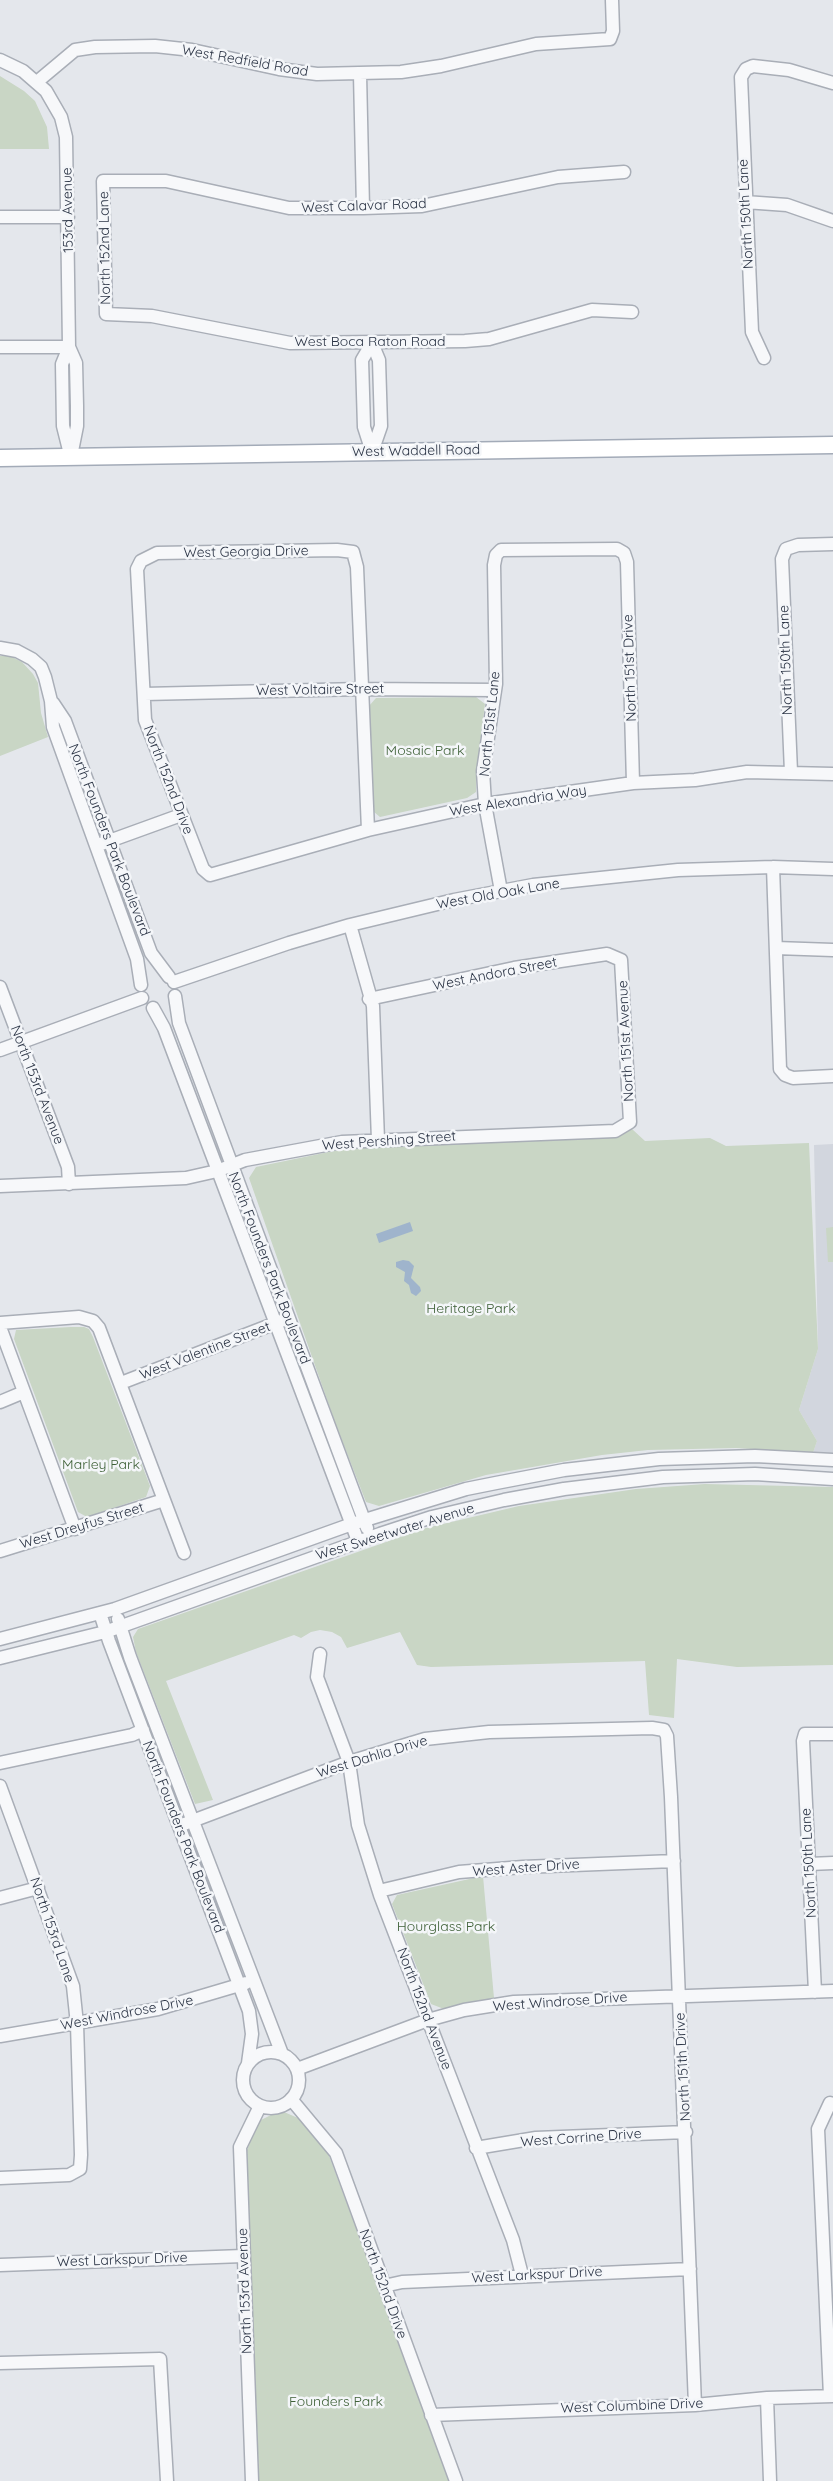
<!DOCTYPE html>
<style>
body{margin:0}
canvas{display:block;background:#e4e7ec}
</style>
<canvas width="833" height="2481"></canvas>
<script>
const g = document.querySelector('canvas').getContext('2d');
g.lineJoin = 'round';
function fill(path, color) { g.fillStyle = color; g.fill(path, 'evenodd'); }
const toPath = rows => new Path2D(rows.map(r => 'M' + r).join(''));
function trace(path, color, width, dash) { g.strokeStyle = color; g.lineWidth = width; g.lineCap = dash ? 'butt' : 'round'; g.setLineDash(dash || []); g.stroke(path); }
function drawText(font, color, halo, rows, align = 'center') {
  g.font = font + ' Quicksand,sans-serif'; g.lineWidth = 5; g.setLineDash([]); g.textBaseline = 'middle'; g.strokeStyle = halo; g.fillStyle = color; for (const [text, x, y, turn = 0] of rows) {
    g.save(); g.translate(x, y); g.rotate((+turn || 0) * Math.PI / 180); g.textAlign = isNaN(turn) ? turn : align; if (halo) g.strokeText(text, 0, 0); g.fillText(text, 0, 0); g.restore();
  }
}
fill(toPath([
 [833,1144,833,1454,813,1453,817,1441,799,1410,818,1349,814,1145]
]), '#d2d6de');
fill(toPath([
 [0,76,24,91,35,101,47,127,49,149,0,149],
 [0,656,10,656,22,662,33,674,38,683,41,713,48,737,0,756],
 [476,697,485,704,476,776,476,792,467,798,380,817,374,812,369,706,376,698],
 [632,1129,645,1141,710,1138,726,1146,809,1143,818,1349,799,1410,817,1441,813,1453,736,1448,648,1450,602,1455,486,1475,379,1506,366,1502,336,1425,249,1178,256,1167,353,1147,615,1136],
 [833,1227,833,1262,828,1262,826,1228],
 [71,1327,84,1327,89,1329,93,1337,150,1486,146,1497,87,1517,78,1512,14,1339,16,1330],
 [705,1484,833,1487,833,1665,737,1667,677,1659,674,1718,649,1715,645,1661,431,1667,417,1665,400,1632,347,1648,341,1637,332,1632,320,1630,311,1632,301,1638,294,1635,166,1681,213,1800,195,1804,136,1652,133,1637,138,1629,426,1528,519,1506,636,1489],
 [483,1876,494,1998,444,2009,431,2004,392,1904,397,1895],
 [284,2112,298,2118,325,2145,451,2481,259,2481,247,2150,257,2125,261,2120,275,2113]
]), '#c9d6c5');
fill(toPath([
 [410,1222,413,1231,379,1243,376,1234],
 [403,1260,409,1261,414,1266,411,1278,420,1287,421,1291,416,1296,411,1293,409,1285,404,1281,405,1272,396,1267,396,1262]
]), '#9fb4cc');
const minor = toPath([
 [0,60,23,71,46,91,61,117,66,137,69,347,76,363,77,406,77,426,71,456],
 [360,74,363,208],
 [38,81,75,50,95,47,155,46,192,50,279,69,317,74,401,72,441,66,536,44,610,39,613,31,612,0],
 [624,172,558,177,422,206,363,208,289,208,166,181,103,181,106,314,152,316,290,343,465,341,489,339,592,310,632,312],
 [745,202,787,205,833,221],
 [0,217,68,217],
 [372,343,362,360,364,427,372,452],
 [372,343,379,360,381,426,372,452],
 [0,347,69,347],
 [69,347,62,364,63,426,70,454],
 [764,358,752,332,741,77,746,69,753,66,789,70,833,83],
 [0,648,17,651,32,659,41,667,45,677,51,701,53,727,137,959,141,985],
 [144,694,361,689,495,690],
 [53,703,65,721,151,953,169,977],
 [791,772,782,559,786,549,798,545,833,544],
 [368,830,357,567,353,552,337,550,157,553,141,561,137,569,145,720,203,869,210,875,368,830,485,804,633,783,695,780,747,772,833,774],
 [101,844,181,815],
 [773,867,780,1069,785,1075,793,1078,833,1076],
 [501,891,485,804,483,771,496,684,494,565,496,555,501,550,617,549,624,553,627,562,633,783],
 [350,925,373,1006,378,1140],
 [776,948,833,950],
 [174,982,289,943,350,925,454,900,533,885,678,870,773,867,833,869],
 [0,987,68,1167,69,1184],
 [175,996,179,1023,367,1528],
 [153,1008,164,1028,358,1541],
 [0,1050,142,998],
 [0,1186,186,1178,217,1171,245,1160,342,1142,615,1131,630,1122,621,960,607,954,514,968,369,999],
 [0,1323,79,1317,93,1321,99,1328,184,1553],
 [0,1327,75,1529],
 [121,1383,281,1321],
 [0,1402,24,1392],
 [0,1551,164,1500],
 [100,1613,109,1641,249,2011,252,2034,248,2063],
 [118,1619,130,1657,282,2054],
 [0,1639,115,1609,352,1524,466,1489,496,1483,564,1470,659,1459,755,1456,833,1460],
 [320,1654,317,1677,349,1762,358,1825,380,1895,513,2240,522,2275],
 [0,1658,105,1632,380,1534,432,1517,504,1500,564,1489,663,1477,755,1474,833,1479],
 [0,1763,132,1735,143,1730],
 [0,1786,73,1986,77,2024,81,2155,80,2169,69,2175,0,2178],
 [179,1826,349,1762,425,1739,489,1732,652,1728,664,1730,667,1736,671,1797,695,2405],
 [809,1864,833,1863],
 [379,1891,459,1872,523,1867,674,1861],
 [0,1898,38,1888],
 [815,1992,803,1741,805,1734,833,1734],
 [0,2036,158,2009,246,1983],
 '243 2080a28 28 0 1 1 56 0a28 28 0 1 1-56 0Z',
 [297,2069,428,2020,464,2010,514,2002,833,1991],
 [291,2099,336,2153,456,2481],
 [830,2103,818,2129,830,2396],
 [476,2148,536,2138,686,2132],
 [0,2265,243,2256],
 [384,2286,402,2282,690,2269],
 [0,2363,160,2359,167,2481],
 [767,2398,770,2481],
 [431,2415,695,2405,767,2398,833,2396],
 [252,2481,240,2147,260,2106]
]);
const major = toPath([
 [0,458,833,445]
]);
trace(minor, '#a9aeb7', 15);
trace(major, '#a3abb8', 19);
trace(minor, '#f7f8fa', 12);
trace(major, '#fff', 16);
drawText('14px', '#2b3445', '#f4f6f9', [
 ["West Redfield Road",245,61,10],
 ["West Calavar Road",364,206,-2],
 ["153rd Avenue",68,210,-91],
 ["North 150th Lane",746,214,-93],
 ["North 152nd Lane",105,248,-91],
 ["West Boca Raton Road",370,342],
 ["West Waddell Road",416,451,-1],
 ["West Georgia Drive",246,552,-1],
 ["North 150th Lane",786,660,-92],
 ["North 151st Drive",630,668,-92],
 ["West Voltaire Street",320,690,-1],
 ["North 151st Lane",490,724,-84],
 ["North 152nd Drive",168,780,69],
 ["West Alexandria Way",518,801,-9],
 ["North Founders Park Boulevard",109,840,69],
 ["West Old Oak Lane",498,894,-10],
 ["West Andora Street",495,974,-11],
 ["North 151st Avenue",626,1041,-93],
 ["North 153rd Avenue",37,1085,69],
 ["West Pershing Street",389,1141,-4],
 ["North Founders Park Boulevard",269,1268,69],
 ["West Valentine Street",205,1351,-21],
 ["West Dreyfus Street",82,1526,-17],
 ["West Sweetwater Avenue",395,1532,-17],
 ["West Dahlia Drive",372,1757,-17],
 ["North Founders Park Boulevard",183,1837,69],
 ["North 150th Lane",809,1863,-93],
 ["West Aster Drive",526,1868,-4],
 ["North 153rd Lane",52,1930,71],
 ["West Windrose Drive",560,2002,-4],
 ["North 152nd Avenue",424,2009,69],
 ["West Windrose Drive",127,2013,-11],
 ["North 151th Drive",683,2067,-93],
 ["West Corrine Drive",581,2138,-4],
 ["West Larkspur Drive",122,2260,-2],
 ["West Larkspur Drive",537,2275,-3],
 ["North 152nd Drive",383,2284,70],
 ["North 153rd Avenue",245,2291,-92],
 ["West Columbine Drive",632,2406,-2]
]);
drawText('14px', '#3f6138', '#f4f6f9', [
 ["Mosaic Park",425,751],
 ["Heritage Park",471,1309],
 ["Marley Park",101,1465],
 ["Hourglass Park",446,1927],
 ["Founders Park",336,2402]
]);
</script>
